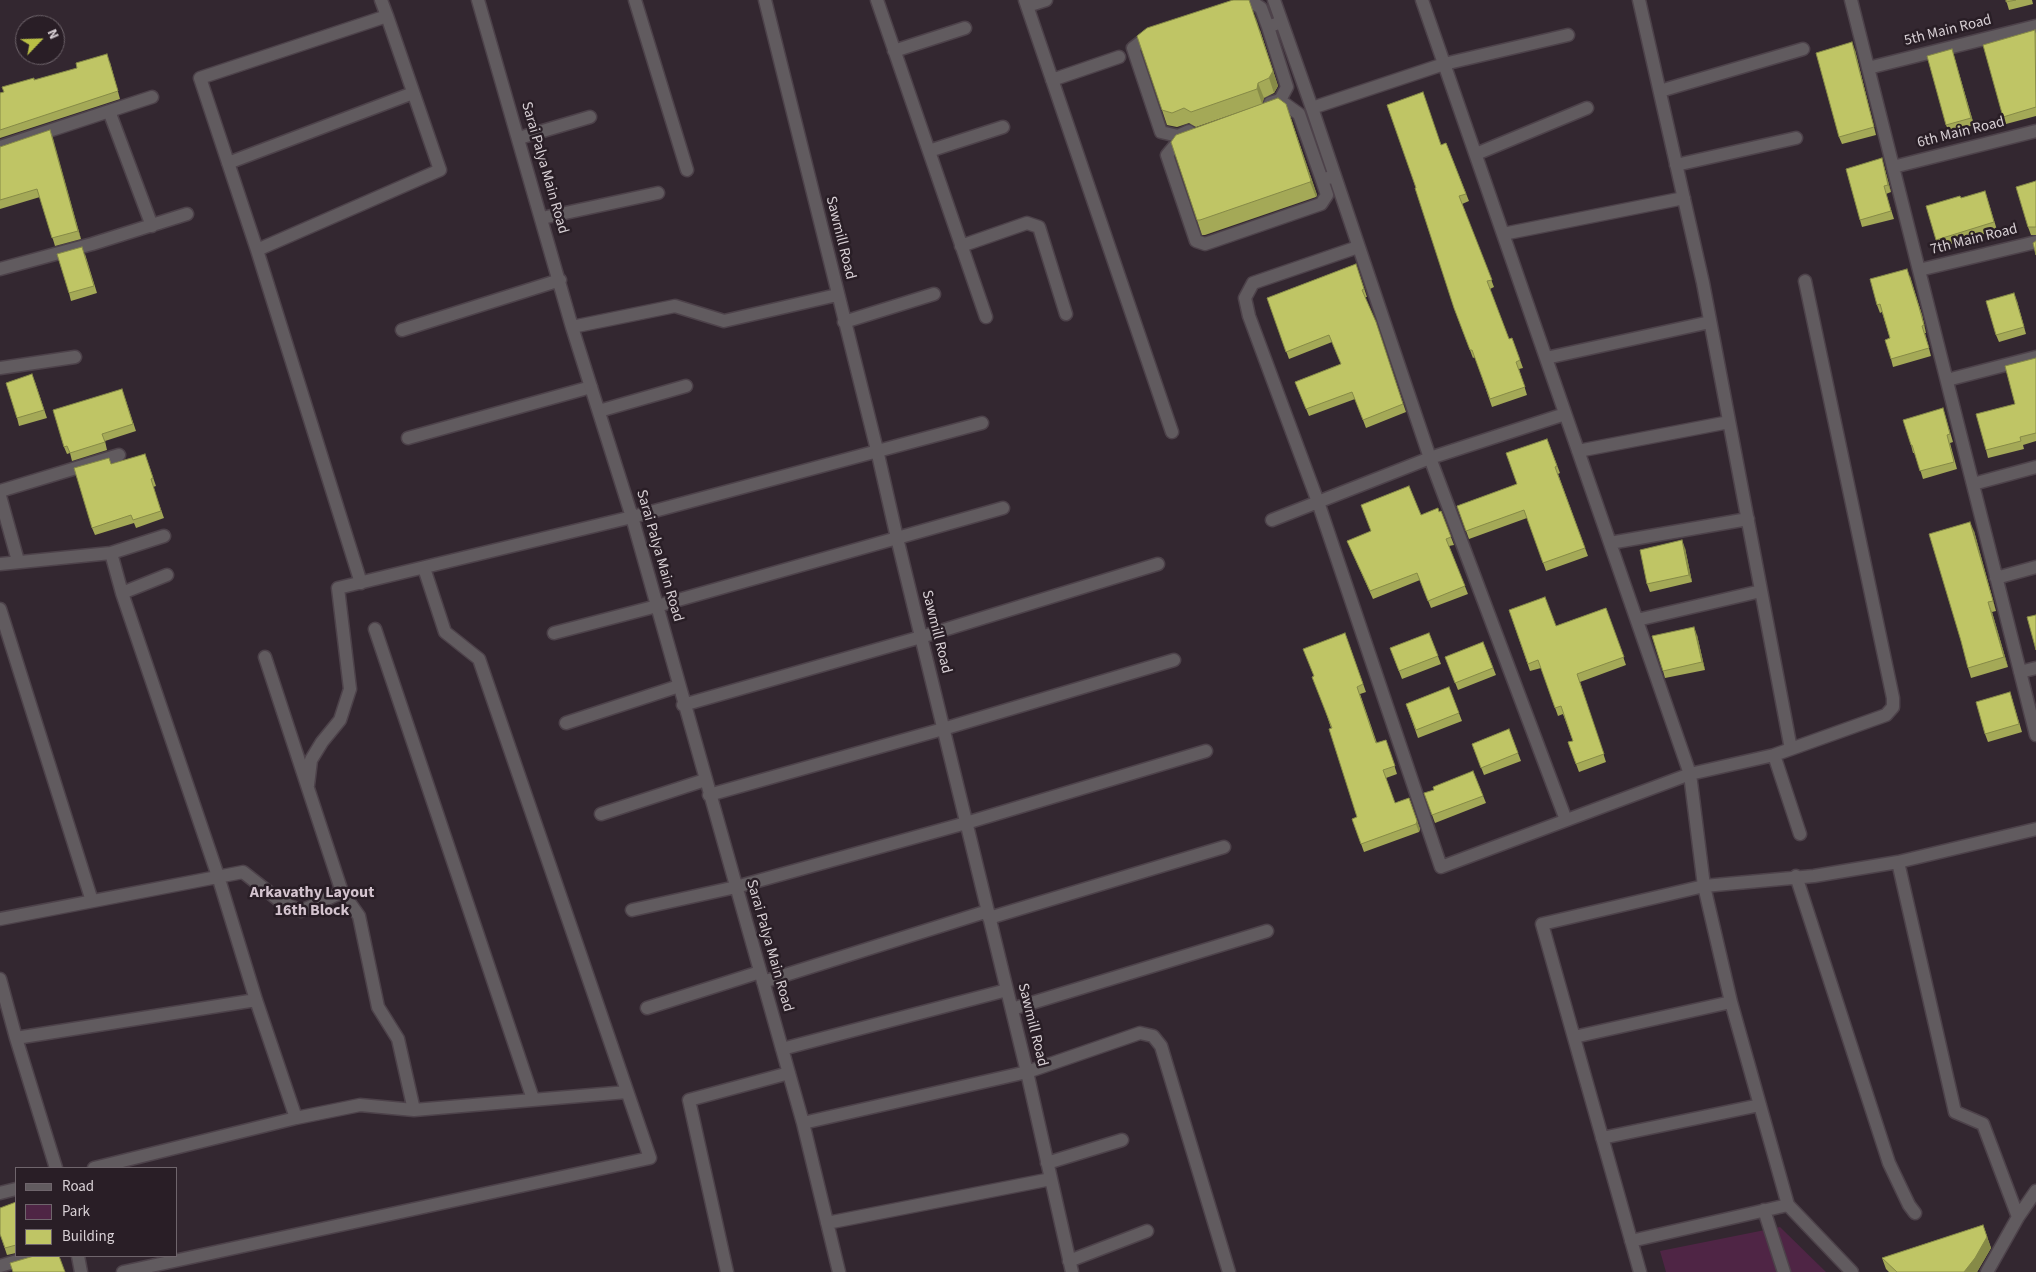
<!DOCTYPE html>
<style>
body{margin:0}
#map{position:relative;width:2036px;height:1272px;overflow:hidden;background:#332730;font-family:"Source Sans 3",sans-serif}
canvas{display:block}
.legend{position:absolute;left:15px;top:1167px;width:162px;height:90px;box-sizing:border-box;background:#291e26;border:1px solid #6f656c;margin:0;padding:6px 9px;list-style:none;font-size:15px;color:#d8d0d5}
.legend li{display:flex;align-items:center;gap:10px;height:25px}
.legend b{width:25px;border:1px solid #6f656c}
.north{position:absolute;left:15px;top:15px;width:50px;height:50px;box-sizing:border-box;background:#291e26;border:1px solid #6f656c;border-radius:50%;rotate:66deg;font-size:14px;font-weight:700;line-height:20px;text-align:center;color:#d8d0d5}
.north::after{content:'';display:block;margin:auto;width:18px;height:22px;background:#bac045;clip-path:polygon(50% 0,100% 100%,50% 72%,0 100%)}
</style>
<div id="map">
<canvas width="2036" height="1272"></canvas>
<ul class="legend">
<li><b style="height:6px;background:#615b5f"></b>Road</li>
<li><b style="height:14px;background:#4f2545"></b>Park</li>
<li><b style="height:14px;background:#bfc565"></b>Building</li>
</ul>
<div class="north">N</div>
</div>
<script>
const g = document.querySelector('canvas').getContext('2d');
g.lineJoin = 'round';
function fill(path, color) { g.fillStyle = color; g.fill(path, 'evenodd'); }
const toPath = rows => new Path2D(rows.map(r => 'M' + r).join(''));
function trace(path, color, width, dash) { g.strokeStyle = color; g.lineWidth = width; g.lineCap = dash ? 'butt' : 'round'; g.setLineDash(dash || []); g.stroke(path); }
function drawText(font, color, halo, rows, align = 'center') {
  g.font = font + ' "Source Sans 3",sans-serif'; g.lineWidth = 5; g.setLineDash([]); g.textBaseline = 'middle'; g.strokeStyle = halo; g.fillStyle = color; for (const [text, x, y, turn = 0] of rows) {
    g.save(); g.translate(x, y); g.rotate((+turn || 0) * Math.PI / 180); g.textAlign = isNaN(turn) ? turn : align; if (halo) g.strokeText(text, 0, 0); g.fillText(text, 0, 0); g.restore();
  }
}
fill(toPath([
 [1780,1227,1826,1272,1666,1272,1660,1251]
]), '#4f2545');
const service = toPath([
 [408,438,591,387]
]);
const minor = toPath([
 [478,0,572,327,632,517,803,1123,839,1272],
 [635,0,687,170],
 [765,0,877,450,897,538,1027,1072,1072,1272],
 [877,0,986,317],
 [1025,0,1172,432],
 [1274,0,1312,108,1430,458,1566,820],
 [1422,0,1690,774,1704,886,1731,1002,1788,1205,1852,1272],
 [1639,0,1703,283,1791,749],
 [1851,0,2036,735],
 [1027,6,1046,0],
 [1234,8,1252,2,1261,8,1268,27],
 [1154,34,1149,36,1133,48,1161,132,1178,136,1189,131],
 [894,51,965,28],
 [1868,68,2036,26],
 [1052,80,1119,57],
 [1660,91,1803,49],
 [1270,103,1280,100,1287,87,1268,27,1281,22],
 [1312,108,1444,64,1568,35],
 [1271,109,1285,104,1299,114,1322,180],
 [109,111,152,226],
 [519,138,590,117],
 [1187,140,1177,143,1167,155,1196,241,1205,244,1321,204,1327,195,1322,180,1334,176],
 [0,147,152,97],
 [929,151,1003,127],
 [1476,154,1587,108],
 [228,163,413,93],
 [1676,165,1796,138],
 [1893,167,2036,131],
 [542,218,658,193],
 [1503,234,1684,198],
 [961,246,1027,223,1039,227,1066,314],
 [1358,247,1253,283,1245,298,1249,316,1318,502,1441,867,1690,774,1774,755,1886,715,1893,707,1893,698,1805,281],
 [257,250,440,170,387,16],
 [0,269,92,244,187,214],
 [1919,270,2036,242],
 [844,322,934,294],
 [572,327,675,306,724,321,837,295],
 [402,330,560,280],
 [1546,358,1710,322],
 [0,368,75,357],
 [1947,380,2036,357],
 [599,411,686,386],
 [1578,451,1729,422],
 [1973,484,2036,467],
 [0,491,119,455],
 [0,496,18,561],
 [1272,520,1430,458,1565,414],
 [1610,543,1748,519],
 [111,553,164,536],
 [0,564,111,553,122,593,218,876,256,1000,296,1118],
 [1996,578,2036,567],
 [361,583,257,250,200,78,387,16,381,0],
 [122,593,167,575],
 [0,609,92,901],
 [1637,620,1761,591],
 [375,629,533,1099],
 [554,633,657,606,1003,508],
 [265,657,342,892,359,916,378,1007,398,1039,414,1110],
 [2020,672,2036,668],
 [683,705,921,637,1158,564],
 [566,723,679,686],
 [1774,755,1800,834],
 [308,785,311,760,322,742,340,720,350,689,338,588,632,517,982,423],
 [709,795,943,729,1174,660],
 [601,814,705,780],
 [1898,862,1955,1112,1983,1124,2018,1217],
 [1796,876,1889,1163,1909,1205,1915,1213],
 [632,910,736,887,966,823,1206,751],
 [989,918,1224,847],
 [0,919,243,872,280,901,301,911,342,892],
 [0,979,16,1038,56,1168],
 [763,982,988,911],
 [647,1008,760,972],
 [1012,1009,1267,931],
 [1574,1037,1731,1002],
 [16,1038,256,1000],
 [782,1049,1007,990],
 [803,1123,1027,1072,1140,1033,1153,1036,1161,1046,1229,1272],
 [1602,1138,1760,1105],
 [1047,1163,1122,1140],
 [94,1168,296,1118,360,1105,414,1110,627,1092],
 [0,1193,16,1189],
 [1764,1210,1784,1272],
 [827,1223,1051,1179],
 [1631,1241,1788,1205],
 [78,1256,81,1272],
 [1069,1261,1147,1231],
 [0,1266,34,1256],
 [123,1272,650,1158,479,659,445,632,424,568],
 [727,1272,689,1100,789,1073],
 [1640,1272,1542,924,1704,886,1814,876,1898,862,2036,829],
 [1987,1272,2018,1217,2036,1191]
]);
trace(service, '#4d424a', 15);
trace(minor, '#4d424a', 15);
trace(service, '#615b5f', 12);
trace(minor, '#615b5f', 12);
fill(toPath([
 [2006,0,2032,0,2033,4,2009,10],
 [1260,30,1278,86,1274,93,1264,98,1262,104,1196,127,1189,123,1177,127,1167,125,1162,110],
 [2036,31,2036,116,2006,124,2003,117],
 [1952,49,1974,125,1949,132,1946,125],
 [1855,50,1876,135,1842,144,1839,137],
 [110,62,120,99,0,138,0,93],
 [1286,104,1317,195,1316,197,1205,235,1202,235,1197,220],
 [50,130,81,239,55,246,40,197,0,209,0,147],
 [1446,143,1469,201,1462,204,1494,287,1490,289,1509,339,1512,338,1523,368,1519,369,1527,395,1492,407,1475,357,1473,358,1454,308,1416,188,1441,145],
 [1884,166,1891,192,1886,194,1894,219,1862,227,1860,220],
 [2036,181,2036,235,2031,235,2028,227],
 [1985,191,1997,230,1939,248,1936,240],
 [85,254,97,293,71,301,69,293],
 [1356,264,1367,297,1365,297,1378,330,1406,412,1366,428,1355,399,1309,416,1295,382,1341,364,1332,342,1289,359,1267,298],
 [1910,276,1922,315,1926,333,1925,333,1931,356,1893,367,1891,359,1890,338,1882,312,1880,313,1877,305],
 [2017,301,2026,334,1999,342,1996,335],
 [2036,358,2036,441,2023,445,2024,449,1988,458,1986,450,2015,404],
 [35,382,47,418,19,426,17,418],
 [122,389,136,431,105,441,107,450,72,461,70,453,67,454,64,447],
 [1943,408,1953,442,1950,443,1957,469,1923,479,1915,453,1913,453,1911,445],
 [1547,439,1560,473,1558,474,1588,556,1546,571,1527,518,1469,539,1457,506,1517,484],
 [145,454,156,486,153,487,164,518,136,528,134,523,95,535,92,528,112,464],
 [1441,511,1454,545,1449,546,1468,594,1431,608,1420,580,1373,599,1347,541,1421,515],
 [1974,531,1996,611,1992,612,2008,667,1971,678,1968,668],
 [1685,548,1692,582,1650,592,1647,584],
 [1606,608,1626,665,1580,682,1606,762,1579,772,1568,742,1573,741,1563,714,1558,716,1541,668,1530,671,1509,610,1556,626],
 [1345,633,1366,692,1360,694,1377,743,1386,740,1397,774,1386,778,1395,803,1409,798,1420,829,1419,832,1364,852,1352,819,1357,817,1331,728,1314,676],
 [1429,633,1441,664,1402,679,1390,648],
 [1697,635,1705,670,1665,678,1663,671],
 [1483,642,1496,675,1458,690,1445,657],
 [1449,687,1462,721,1418,738,1406,704],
 [2010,692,2022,732,1988,742,1985,734],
 [1509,729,1521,761,1484,775,1472,744],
 [1473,771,1486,803,1435,823,1424,793,1434,790],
 [16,1202,16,1253,7,1255,0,1234],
 [1983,1225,1991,1248,1977,1272,1889,1272,1886,1269,1882,1258]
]), '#a4a957');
fill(toPath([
 [1255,15,1278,86,1274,93,1269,78],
 [1852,42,1855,50,1876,135,1874,127],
 [1952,49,1954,57,1974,125,1971,118],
 [1258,83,1264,98,1262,104,1257,89],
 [1286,104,1317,195,1316,197,1310,182],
 [50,130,53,138,81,239,78,231],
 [1882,158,1884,166,1891,192,1888,185],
 [1907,269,1922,315,1926,333,1924,325],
 [2014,293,2017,301,2026,334,2024,327],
 [1970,522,1974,531,1996,611,1993,601],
 [1682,540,1685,548,1692,582,1689,575],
 [1988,602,1992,612,2008,667,2004,657],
 [1694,627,1697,635,1705,670,1702,662],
 [1409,798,1420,829,1419,832,1416,824],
 [1983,1225,1991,1248,1977,1272,1964,1272]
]), '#868a47');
const building = toPath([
 [1233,0,1249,0,1273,71,1269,78,1258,83,1257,89,1191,112,1184,108,1172,113,1162,110,1137,36,1147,28,1233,0],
 [2006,0,2016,0,2006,2,2006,0],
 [2035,30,2036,107,2003,117,1983,45,2035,30],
 [1852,42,1874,127,1839,137,1816,53,1852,42],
 [1952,49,1971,118,1946,125,1927,56,1952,49],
 [107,54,118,91,0,130,0,93,4,92,2,87,34,78,34,80,77,68,76,63,107,54],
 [1423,92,1441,145,1446,143,1466,194,1459,196,1492,280,1487,281,1509,339,1512,338,1520,360,1516,362,1525,387,1490,399,1472,350,1470,350,1454,308,1415,188,1416,188,1387,105,1423,92],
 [1278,98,1286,104,1311,181,1310,182,1200,220,1197,220,1171,142,1176,135,1278,98],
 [50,130,78,231,52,238,37,189,0,200,0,147,50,130],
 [1882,158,1888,185,1884,186,1891,211,1860,220,1846,169,1882,158],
 [2036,181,2036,227,2028,227,2016,187,2036,181],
 [1985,191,1994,222,1936,240,1926,206,1960,196,1961,198,1985,191],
 [2036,241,2036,255,2033,243,2036,241],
 [82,247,94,286,69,293,57,254,82,247],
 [1356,264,1364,289,1362,290,1376,322,1403,404,1363,420,1352,392,1306,409,1295,382,1341,364,1329,335,1286,352,1267,298,1356,264],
 [1907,269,1919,307,1924,325,1922,326,1929,348,1891,359,1885,340,1890,338,1880,304,1877,305,1870,279,1907,269],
 [2014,293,2024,327,1996,335,1986,301,2014,293],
 [2036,358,2036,433,2020,437,2021,441,1986,450,1976,414,2015,404,2005,366,2036,358],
 [32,374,44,410,17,418,6,383,32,374],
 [122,389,133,424,102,434,105,442,70,453,67,446,64,447,53,410,122,389],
 [1943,408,1950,434,1947,435,1954,462,1920,471,1912,445,1911,445,1903,420,1943,408],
 [1547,439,1557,466,1555,467,1585,548,1543,563,1524,510,1466,531,1457,506,1517,484,1506,453,1547,439],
 [145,454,153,478,151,479,161,511,133,520,131,515,92,528,74,468,109,458,111,464,145,454],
 [1409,486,1421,515,1438,508,1439,512,1441,511,1451,537,1446,539,1465,586,1428,601,1417,573,1370,591,1347,541,1371,531,1361,505,1409,486],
 [1970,522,1993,601,1988,602,2004,657,1968,668,1961,641,1929,534,1970,522],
 [1682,540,1689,575,1647,584,1640,550,1682,540],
 [1545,597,1556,626,1606,608,1624,657,1577,674,1604,754,1576,764,1568,742,1573,741,1561,706,1555,708,1538,660,1528,664,1509,610,1545,597],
 [2036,615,2036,650,2027,617,2036,615],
 [1694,627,1702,662,1663,671,1652,636,1694,627],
 [1345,633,1363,684,1357,687,1376,743,1386,740,1395,766,1383,770,1395,803,1409,798,1417,821,1416,824,1361,844,1352,819,1357,817,1329,729,1332,728,1312,677,1314,676,1303,649,1345,633],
 [1429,633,1438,656,1399,671,1390,648,1429,633],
 [1483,642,1493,668,1455,683,1445,657,1483,642],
 [1449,687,1459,713,1416,730,1406,704,1449,687],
 [2010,692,2019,724,1985,734,1976,702,2010,692],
 [1509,729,1518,753,1481,768,1472,744,1509,729],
 [1473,771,1483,796,1432,815,1424,793,1434,790,1433,787,1473,771],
 [16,1202,16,1245,5,1248,0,1234,0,1208,16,1202],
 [1983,1225,1987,1237,1975,1258,1964,1272,1897,1272,1882,1258,1983,1225],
 [34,1256,59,1256,65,1272,13,1272,10,1263,34,1256]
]);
fill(building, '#bfc565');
trace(building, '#868a47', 1);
drawText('15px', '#d8d0d5', '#291e26', [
 ["5th Main Road",1948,31,-14],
 ["6th Main Road",1961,133,-14],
 ["Sarai Palya Main Road",544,168,74],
 ["Sawmill Road",840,238,76],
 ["7th Main Road",1974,240,-14],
 ["Sarai Palya Main Road",659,556,74],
 ["Sawmill Road",936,632,76],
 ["Sarai Palya Main Road",769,946,74],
 ["Sawmill Road",1032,1025,76]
]);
drawText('bold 16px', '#d3c3ce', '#291e26', [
 ["Arkavathy Layout",312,893],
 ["16th Block",312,911]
]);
</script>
